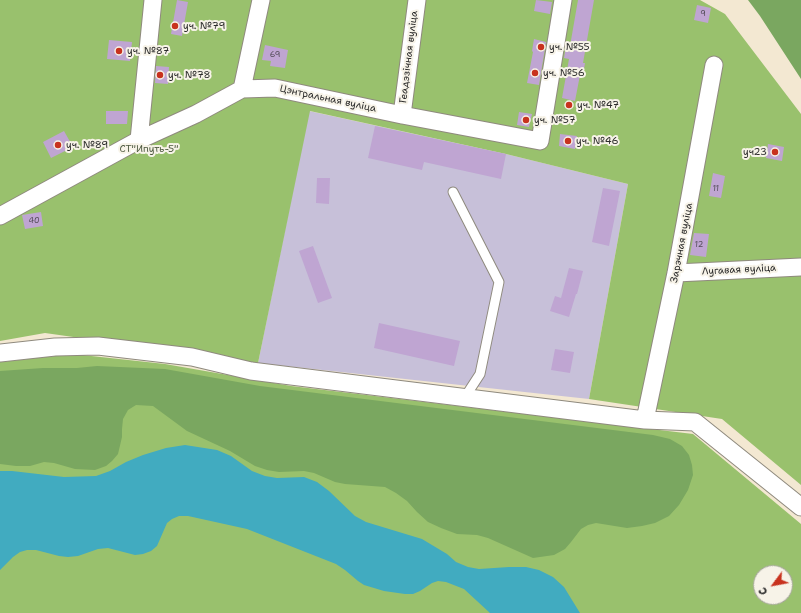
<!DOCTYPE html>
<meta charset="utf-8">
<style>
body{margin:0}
#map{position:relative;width:801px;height:613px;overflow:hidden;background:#f3e8d2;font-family:"Shantell Sans",sans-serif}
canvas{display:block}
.north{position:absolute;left:753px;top:565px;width:40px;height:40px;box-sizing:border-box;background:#f7f3e8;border:1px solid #a5a39c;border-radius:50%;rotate:238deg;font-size:11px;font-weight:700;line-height:16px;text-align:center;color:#2b2b2b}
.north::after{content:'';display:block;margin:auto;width:14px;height:18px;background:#c8321e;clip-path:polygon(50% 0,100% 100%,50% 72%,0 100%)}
</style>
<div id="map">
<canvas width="801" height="613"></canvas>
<div class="north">С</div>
</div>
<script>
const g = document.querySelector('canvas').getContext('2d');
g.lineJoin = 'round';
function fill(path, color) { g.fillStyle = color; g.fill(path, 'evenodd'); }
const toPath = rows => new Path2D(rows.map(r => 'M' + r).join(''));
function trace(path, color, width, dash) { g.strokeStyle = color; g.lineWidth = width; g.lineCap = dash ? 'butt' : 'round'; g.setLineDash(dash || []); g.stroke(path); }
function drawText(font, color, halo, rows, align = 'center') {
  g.font = font + ' "Shantell Sans",sans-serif'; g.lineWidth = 4; g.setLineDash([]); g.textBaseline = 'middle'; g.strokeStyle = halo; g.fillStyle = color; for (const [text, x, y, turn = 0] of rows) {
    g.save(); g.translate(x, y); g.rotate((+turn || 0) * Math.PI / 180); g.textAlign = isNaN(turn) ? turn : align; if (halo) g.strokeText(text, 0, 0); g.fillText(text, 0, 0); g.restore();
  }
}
fill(toPath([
 [309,111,506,154,628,184,589,399,258,363]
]), '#c7c0d9');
fill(toPath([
 [0,0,700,0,725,14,801,114,801,485,722,419,589,399,628,184,506,154,310,111,258,363,45,333,0,341],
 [73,354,165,364,291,386,693,434,801,524,801,613,0,613,0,362],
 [761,573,785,573,785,597,761,597]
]), '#99c16d');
fill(toPath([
 [748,0,801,0,801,79,760,16],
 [97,366,165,369,260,386,653,435,670,439,682,446,689,455,692,465,693,475,688,490,679,505,669,516,655,523,642,526,627,528,596,523,588,525,581,529,571,542,565,549,554,555,533,558,488,538,477,535,457,534,441,528,428,522,417,512,407,501,396,493,385,487,345,484,335,482,314,473,304,471,279,472,267,470,255,466,230,451,187,431,153,406,136,405,128,410,123,419,122,429,122,437,118,454,112,461,106,466,95,470,75,469,54,463,44,462,30,466,16,466,0,464,0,371,43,368,77,368]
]), '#7aa760');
fill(toPath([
 [185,445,217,450,231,456,252,471,265,476,277,478,304,477,317,482,329,491,355,516,366,522,422,539,447,554,456,562,468,567,479,569,509,567,526,567,539,570,553,577,564,587,580,613,490,613,464,589,446,582,438,581,432,583,420,591,413,594,405,594,384,591,364,585,358,581,345,570,336,564,247,529,188,516,179,516,172,519,167,523,157,546,151,551,143,554,135,555,108,548,98,549,78,556,68,557,59,556,36,550,27,550,20,552,13,557,0,570,0,471,12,471,64,477,96,476,110,471,126,462,143,455,166,448]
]), '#41abc0');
fill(toPath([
 [177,0,188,2,182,36,171,34],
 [536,0,552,2,550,14,534,11],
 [578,0,594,0,583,63,585,63,583,75,580,75,575,101,562,98,569,59,564,58,566,45,570,46],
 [697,5,711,8,708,23,694,20],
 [534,39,546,42,539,85,527,83,533,52,532,51],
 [109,40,132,42,130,61,107,59],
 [265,45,288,50,285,68,270,66,271,61,262,60],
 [156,66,169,67,168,84,155,83],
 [106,111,128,111,127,124,106,124],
 [519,112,532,114,529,127,517,125],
 [375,126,506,154,501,179,424,162,422,170,368,158],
 [64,131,73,147,51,158,43,142],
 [560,134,577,136,575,149,559,146],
 [768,144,784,147,782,161,766,158],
 [713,173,725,176,721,198,709,196],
 [317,178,330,178,329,204,316,203],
 [603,188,620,191,609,246,592,242],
 [41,212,43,226,25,229,22,215],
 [694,233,709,234,706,257,690,255],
 [313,246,332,298,318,303,299,251],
 [569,268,583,271,577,294,576,294,569,317,550,311,555,296,561,298],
 [379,323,460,341,454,366,374,348],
 [555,349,574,352,570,373,551,370]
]), '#bfa5d2');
const service = toPath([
 [453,192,499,282,480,374,465,397]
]);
const minor = toPath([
 [242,89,261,0],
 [402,115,417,0],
 [139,140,153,0],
 [0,216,139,140,196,114,242,89,275,88,402,115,540,141,563,0],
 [676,273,801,267],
 [0,353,55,347,98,346,192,357,251,371,645,420,695,422,801,507],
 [645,420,676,273,714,65]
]);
trace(service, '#8f8a7e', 11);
trace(minor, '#8f8a7e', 19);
trace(service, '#fff', 9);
trace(minor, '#fff', 17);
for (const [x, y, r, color] of [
 [175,26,4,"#c8321e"],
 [541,47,4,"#c8321e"],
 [119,51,4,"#c8321e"],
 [535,73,4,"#c8321e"],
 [160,75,4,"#c8321e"],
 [569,105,4,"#c8321e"],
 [526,120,4,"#c8321e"],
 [568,141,4,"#c8321e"],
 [58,145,4,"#c8321e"],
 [775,152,4,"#c8321e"]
]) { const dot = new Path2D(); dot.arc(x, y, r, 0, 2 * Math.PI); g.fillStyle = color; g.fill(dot); trace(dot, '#f7f3e8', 1.5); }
drawText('8px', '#504a55', null, [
 ["9",703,14],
 ["69",275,55],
 ["11",716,189],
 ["40",34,221],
 ["12",699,245]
]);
drawText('10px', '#2b2b2b', '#f7f3e8', [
 ["уч. №79",183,26],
 ["уч. №55",549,47],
 ["уч. №87",127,51],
 ["уч. №56",543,73],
 ["уч. №78",168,75],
 ["уч. №47",577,105],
 ["уч. №57",534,120],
 ["уч. №46",576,141],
 ["уч. №89",66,145],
 ["уч23",767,152,"right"]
], 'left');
drawText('10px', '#2b2b2b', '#f7f3e8', [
 ["Геадэзічная вуліца",409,57,-83],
 ["Цэнтральная вуліца",328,99,12],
 ["Зарэчная вуліца",682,243,-79],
 ["Лугавая вуліца",739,270,-3]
]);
drawText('10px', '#4c583f', '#f7f3e8', [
 ["СТ\"Ипуть-5\"",149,149]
]);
</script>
